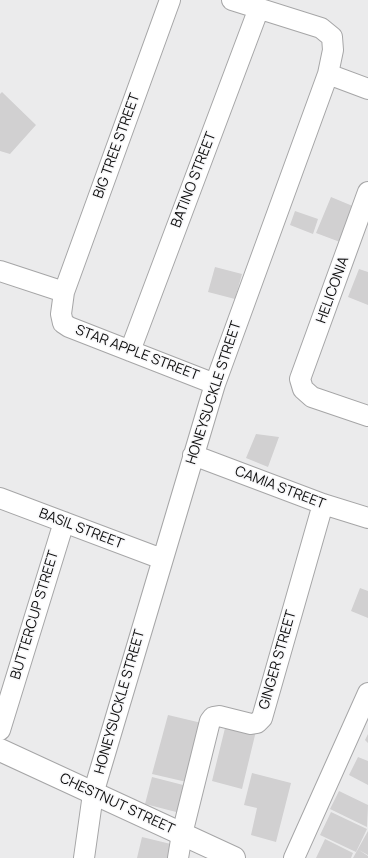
<!DOCTYPE html>
<style>
body{margin:0}
canvas{display:block;background:#ebebec}
</style>
<canvas width="368" height="858"></canvas>
<script>
const g = document.querySelector('canvas').getContext('2d');
g.lineJoin = 'round';
function fill(path, color) { g.fillStyle = color; g.fill(path, 'evenodd'); }
const toPath = rows => new Path2D(rows.map(r => 'M' + r).join(''));
function trace(path, color, width, dash) { g.strokeStyle = color; g.lineWidth = width; g.lineCap = dash ? 'butt' : 'round'; g.setLineDash(dash || []); g.stroke(path); }
function drawText(font, color, halo, rows, align = 'center') {
  g.font = font + ' Manrope,sans-serif'; g.lineWidth = 3; g.setLineDash([]); g.textBaseline = 'middle'; g.strokeStyle = halo; g.fillStyle = color; for (const [text, x, y, turn = 0] of rows) {
    g.save(); g.translate(x, y); g.rotate((+turn || 0) * Math.PI / 180); g.textAlign = isNaN(turn) ? turn : align; if (halo) g.strokeText(text, 0, 0); g.fillText(text, 0, 0); g.restore();
  }
}
fill(toPath([
 [2,92,36,125,10,154,0,151,0,94],
 [331,197,355,207,340,242,316,233],
 [295,211,318,219,313,234,290,225],
 [215,267,242,274,235,299,208,292],
 [359,269,368,272,368,305,348,297],
 [256,434,279,437,268,467,246,458],
 [360,588,368,591,368,618,351,611],
 [168,715,206,724,191,783,152,774],
 [226,724,256,731,242,789,212,781],
 [368,734,368,743,365,740],
 [358,757,368,761,368,785,349,775],
 [252,773,291,783,276,842,251,835,257,808,244,805],
 [152,777,191,787,184,814,145,804],
 [339,791,368,805,367,827,330,809],
 [331,812,367,829,356,852,320,835],
 [368,831,368,855,359,850,368,856,368,858,353,858],
 [142,837,179,846,176,858,137,858],
 [325,839,353,853,351,858,316,858]
]), '#d1d0d1');
const street = toPath([
 [328,74,368,89],
 [368,192,300,379,303,389,312,397,368,416],
 [0,271,64,292,61,314,63,323,69,327,215,384],
 [64,292,170,0],
 [130,351,259,8],
 [193,455,323,504,368,518],
 [0,498,162,559],
 [0,730,64,522],
 [84,858,93,794,215,384,328,74,333,50,332,37,321,28,232,0],
 [178,858,182,834,210,721,213,717,219,716,251,724,257,723,262,718,323,504],
 [294,858,368,693]
]);
const secondary = toPath([
 [0,750,234,858]
]);
trace(street, '#a6a6a7', 22);
trace(secondary, '#a6a6a7', 24);
trace(street, '#fff', 20);
trace(secondary, '#fff', 22);
drawText('14px', '#0e0e0e', '#f8f8fa', [
 ["BIG TREE STREET",117,146,-70],
 ["BATINO STREET",194,180,-69],
 ["HELICONIA",333,290,-70],
 ["STAR APPLE STREET",137,353,21],
 ["HONEYSUCKLE STREET",214,393,-72],
 ["CAMIA STREET",280,488,21],
 ["BASIL STREET",81,529,21],
 ["BUTTERCUP STREET",35,615,-73],
 ["GINGER STREET",278,660,-74],
 ["HONEYSUCKLE STREET",120,702,-74],
 ["CHESTNUT STREET",117,804,25]
]);
</script>
